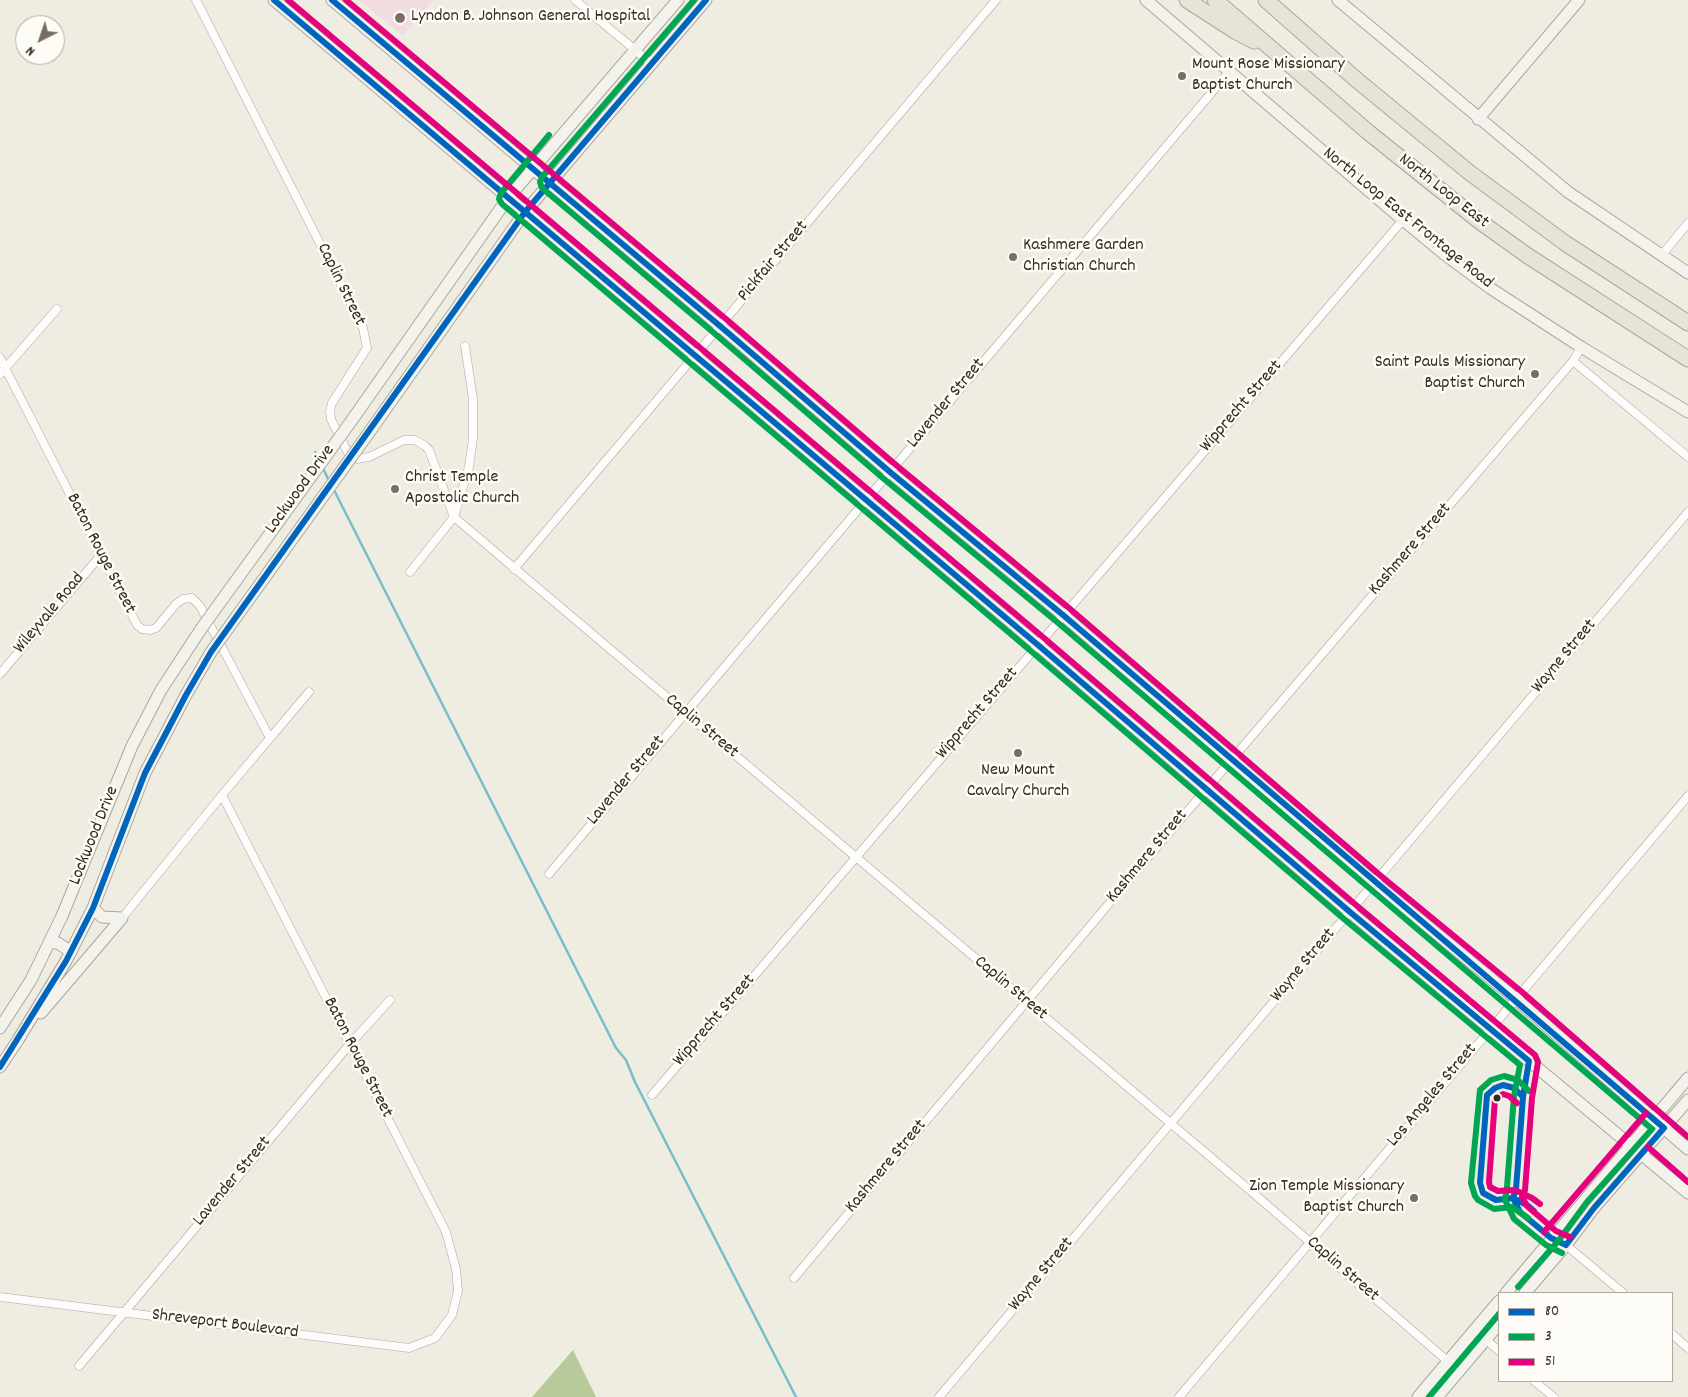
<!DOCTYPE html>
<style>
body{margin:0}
#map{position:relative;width:1688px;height:1397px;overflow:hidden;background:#efece2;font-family:Dekko,sans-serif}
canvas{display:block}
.legend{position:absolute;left:1498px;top:1292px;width:175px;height:90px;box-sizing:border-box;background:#fdfcf7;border:1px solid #afa8a0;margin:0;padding:6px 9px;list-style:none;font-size:15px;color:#3b2a1e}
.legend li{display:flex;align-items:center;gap:10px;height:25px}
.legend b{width:25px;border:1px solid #afa8a0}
.north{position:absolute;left:15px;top:15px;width:50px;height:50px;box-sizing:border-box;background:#fdfcf7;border:1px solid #afa8a0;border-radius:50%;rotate:221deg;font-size:14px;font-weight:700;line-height:20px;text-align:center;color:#3b2a1e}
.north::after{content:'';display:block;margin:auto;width:18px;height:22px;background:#7a6e63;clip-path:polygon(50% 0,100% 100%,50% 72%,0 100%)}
</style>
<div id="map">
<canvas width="1688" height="1397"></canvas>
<ul class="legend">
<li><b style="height:6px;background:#0065bd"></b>80</li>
<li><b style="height:6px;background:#00a651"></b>3</li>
<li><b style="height:6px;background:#e5007d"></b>51</li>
</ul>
<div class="north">N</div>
</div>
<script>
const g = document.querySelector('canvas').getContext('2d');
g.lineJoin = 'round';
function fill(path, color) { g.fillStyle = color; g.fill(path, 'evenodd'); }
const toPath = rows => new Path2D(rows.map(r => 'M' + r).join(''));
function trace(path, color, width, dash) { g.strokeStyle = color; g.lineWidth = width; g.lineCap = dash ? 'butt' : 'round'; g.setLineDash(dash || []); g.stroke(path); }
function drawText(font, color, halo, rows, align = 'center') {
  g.font = font + ' Dekko,sans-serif'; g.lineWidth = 5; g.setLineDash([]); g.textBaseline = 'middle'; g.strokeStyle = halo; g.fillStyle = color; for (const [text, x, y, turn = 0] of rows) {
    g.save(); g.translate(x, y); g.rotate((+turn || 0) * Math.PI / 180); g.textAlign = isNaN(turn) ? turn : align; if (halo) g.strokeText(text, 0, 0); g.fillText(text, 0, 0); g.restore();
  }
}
fill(toPath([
 [359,0,433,0,403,36]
]), '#f1dce1');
fill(toPath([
 [573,1350,596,1397,532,1397]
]), '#b8c99a');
trace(toPath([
 [315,452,319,460],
 [323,468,329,481],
 [333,488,616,1048,626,1060,635,1082,796,1397]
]), '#77becc', 2.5);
const street = toPath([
 [196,0,363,328,367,348,332,403,330,411,331,419,349,455,357,459,369,457,404,440,415,440,425,446,429,450,454,517,1259,1198,1459,1371],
 [575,0,652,64],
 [1661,256,1688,223],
 [0,358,137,625,142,629,150,630,156,628,176,604,183,599,192,598,200,606,270,738],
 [1573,361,1688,457],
 [0,374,57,309],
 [514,569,996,0],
 [410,572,454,517,469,467,473,438,473,399,465,346],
 [0,674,101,555],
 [549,874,1230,71],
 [122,918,222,795,309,692],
 [652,1095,1403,220],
 [1551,1238,1566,1245,1623,1293],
 [794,1278,1144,862,1573,361,1581,347],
 [0,1297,409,1348,435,1338,452,1315,458,1291,456,1269,446,1232,222,795],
 [1475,1330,1499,1351],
 [1672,1334,1688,1348],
 [79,1366,350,1044,390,1000],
 [1534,1381,1554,1397],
 [939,1397,1688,512],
 [1179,1397,1688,796]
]);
const secondary = toPath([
 [274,0,1038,645,1350,912,1688,1193],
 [332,0,720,326,890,472,1063,615,1375,883,1516,999,1688,1149],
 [1146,0,1403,220,1443,253,1490,288,1581,347,1688,412],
 [1338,0,1568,192,1688,273],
 [1478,119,1579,0],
 [352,420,508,198,678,0],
 [363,441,525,212,706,0],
 [93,908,102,917,122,918],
 [49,943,58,943,71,952],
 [41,1013,122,918],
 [0,1028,31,980,62,916,132,746,161,690,201,629],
 [0,1067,18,1040,66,961,93,908,145,773,186,695,211,652],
 [1506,1293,1688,1078],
 [1525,1293,1566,1245,1594,1208,1688,1100],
 [1418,1397,1499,1301],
 [1437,1397,1499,1324]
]);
const highway = toPath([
 [1187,0,1235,31,1254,41],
 [1215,0,1368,132,1479,221,1528,256,1688,359],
 [1266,0,1358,81,1470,173,1565,243,1688,323]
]);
trace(street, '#aba7a0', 9);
trace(secondary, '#aba7a0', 13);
trace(highway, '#aba7a0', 17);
trace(street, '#fdfcfb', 8);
trace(secondary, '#f4f2ec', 11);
trace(highway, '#e7e3d6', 15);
const secondaryBridge = toPath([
 [201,629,352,420],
 [211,652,363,441]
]);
trace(secondaryBridge, '#aba7a0', 13, []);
trace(secondaryBridge, '#f4f2ec', 11);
trace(toPath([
 [274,0,1038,645,1350,912,1529,1061,1523,1097,1516,1189,1513,1198,1520,1212,1551,1238,1566,1245],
 [332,0,720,326,890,472,1063,615,1664,1128,1594,1208,1566,1245],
 [0,1067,66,961,93,908,145,773,186,695,211,652,525,212,706,0],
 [1523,1097,1514,1088,1503,1085,1495,1088,1487,1095,1480,1183,1483,1193,1496,1200,1513,1198,1527,1205,1534,1211]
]), '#0065bd', 6);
trace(toPath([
 [694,0,542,177,540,182,542,188,714,333,884,479,1057,622,1652,1129,1587,1202,1559,1240,1518,1287],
 [549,135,501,193,499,199,502,204,1032,652,1344,919,1520,1065,1514,1096,1507,1187,1505,1200,1514,1219,1546,1245,1562,1253],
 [1528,1218,1512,1207,1494,1209,1478,1200,1475,1196,1471,1183,1480,1090,1491,1080,1504,1076,1518,1080,1529,1091],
 [1429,1397,1499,1314]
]), '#00a651', 6);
trace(toPath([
 [288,0,1044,638,1356,905,1535,1055,1538,1062,1532,1098,1525,1190,1522,1197,1527,1206,1556,1231,1570,1237],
 [346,0,726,319,896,465,1069,608,1381,876,1522,992,1688,1137],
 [1517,1103,1509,1096,1503,1094,1495,1099,1489,1182,1490,1187,1498,1191,1515,1190,1532,1198,1540,1204],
 [1648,1147,1688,1182],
 [1544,1232,1646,1113]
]), '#e5007d', 6);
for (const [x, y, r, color] of [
 [400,18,6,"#7a6e63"],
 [1182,76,5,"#7a6e63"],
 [1013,257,5,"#7a6e63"],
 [1535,374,5,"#7a6e63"],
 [395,489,5,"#7a6e63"],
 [1018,753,5,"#7a6e63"],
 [1497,1098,4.5,"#3b2a1e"],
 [1414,1198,5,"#7a6e63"]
]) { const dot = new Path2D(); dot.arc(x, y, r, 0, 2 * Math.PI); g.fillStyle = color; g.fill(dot); trace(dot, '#fdfcf7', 2); }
drawText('18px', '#3b2a1e', '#fdfcf7', [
 ["Lyndon B. Johnson General Hospital",411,18],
 ["Mount Rose Missionary",1192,66],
 ["Baptist Church",1192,87],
 ["Kashmere Garden",1023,247],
 ["Christian Church",1023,268],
 ["Saint Pauls Missionary",1525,364,"right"],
 ["Baptist Church",1525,385,"right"],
 ["Christ Temple",405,479],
 ["Apostolic Church",405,500],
 ["New Mount",1018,772,"center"],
 ["Cavalry Church",1018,793,"center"],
 ["Zion Temple Missionary",1404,1188,"right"],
 ["Baptist Church",1404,1209,"right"]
], 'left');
drawText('18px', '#3b2a1e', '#fdfcf7', [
 ["North Loop East",1443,192,38],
 ["North Loop East Frontage Road",1407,219,39],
 ["Pickfair Street",774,262,-50],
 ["Caplin Street",340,285,64],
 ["Lavender Street",947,404,-50],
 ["Wipprecht Street",1242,407,-49],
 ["Lockwood Drive",301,490,-54],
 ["Kashmere Street",1411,550,-49],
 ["Baton Rouge Street",100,554,63],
 ["Wileyvale Road",50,614,-50],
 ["Wayne Street",1565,657,-50],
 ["Wipprecht Street",978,714,-49],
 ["Caplin Street",701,727,40],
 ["Lavender Street",627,781,-50],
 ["Lockwood Drive",95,836,-68],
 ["Kashmere Street",1148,857,-50],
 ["Wayne Street",1304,966,-50],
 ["Caplin Street",1010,989,40],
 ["Wipprecht Street",715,1021,-49],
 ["Baton Rouge Street",357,1058,63],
 ["Los Angeles Street",1433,1096,-50],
 ["Kashmere Street",887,1167,-50],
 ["Lavender Street",233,1182,-50],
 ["Caplin Street",1342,1270,41],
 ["Wayne Street",1042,1275,-50],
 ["Shreveport Boulevard",225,1325,7]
]);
</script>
